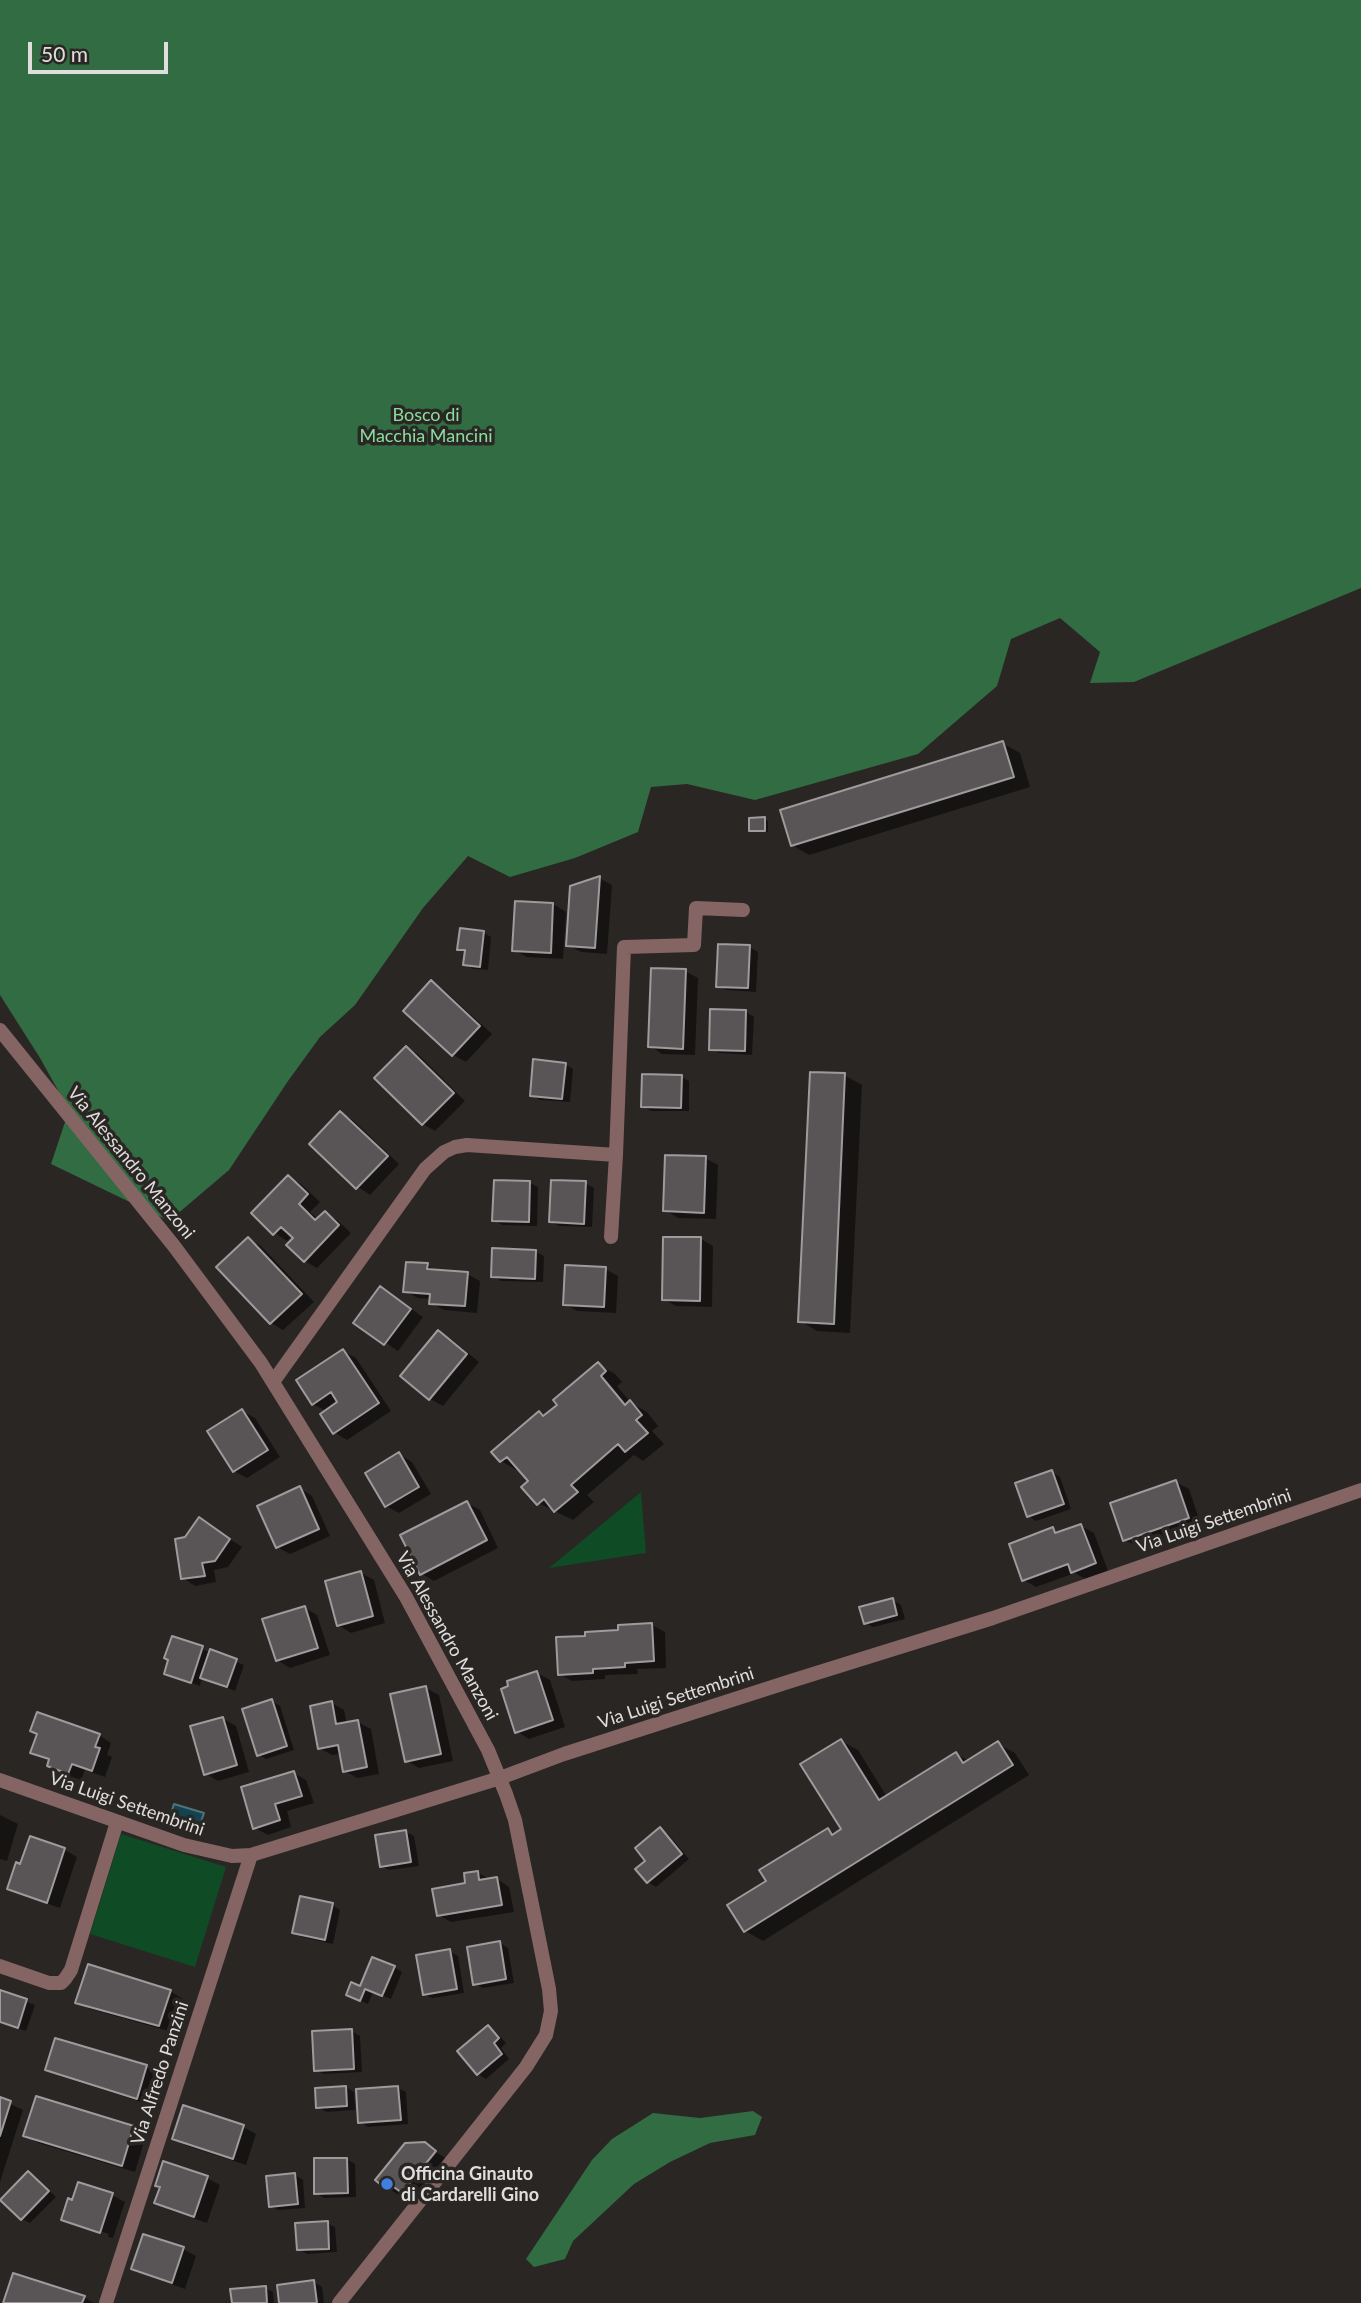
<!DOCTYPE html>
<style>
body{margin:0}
#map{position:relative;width:1361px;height:2303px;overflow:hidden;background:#2a2624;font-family:Lato,sans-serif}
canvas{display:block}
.scale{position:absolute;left:28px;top:42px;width:140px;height:32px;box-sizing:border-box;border:4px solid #e0dedd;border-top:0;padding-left:9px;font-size:21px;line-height:24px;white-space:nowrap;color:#e0dedd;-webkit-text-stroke:5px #2a2624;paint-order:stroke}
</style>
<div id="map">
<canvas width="1361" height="2303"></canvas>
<div class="scale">50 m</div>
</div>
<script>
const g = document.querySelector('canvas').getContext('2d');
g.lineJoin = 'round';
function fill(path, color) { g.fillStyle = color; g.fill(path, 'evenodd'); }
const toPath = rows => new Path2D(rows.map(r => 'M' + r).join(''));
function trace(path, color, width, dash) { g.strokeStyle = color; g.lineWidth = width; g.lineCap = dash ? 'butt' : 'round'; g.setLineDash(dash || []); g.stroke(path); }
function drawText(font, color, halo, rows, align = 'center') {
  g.font = font + ' Lato,sans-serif'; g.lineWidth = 7; g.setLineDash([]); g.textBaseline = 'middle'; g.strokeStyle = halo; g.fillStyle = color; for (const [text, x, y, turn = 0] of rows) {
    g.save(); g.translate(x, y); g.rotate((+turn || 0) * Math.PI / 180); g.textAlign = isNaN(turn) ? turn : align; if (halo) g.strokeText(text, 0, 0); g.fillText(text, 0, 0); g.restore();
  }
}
fill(toPath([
 [641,1492,646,1553,549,1568],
 [121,1834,226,1867,195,1967,90,1934]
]), '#0f4b25');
fill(toPath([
 [0,0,1361,0,1361,588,1134,682,1090,683,1100,652,1060,618,1011,639,997,686,918,754,755,800,687,784,651,787,638,832,575,858,510,877,468,856,423,908,355,1005,320,1037,288,1081,229,1170,169,1221,51,1164,69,1110,40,1058,0,995],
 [753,2111,762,2117,755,2135,710,2143,670,2162,634,2184,573,2241,565,2259,534,2267,526,2259,592,2160,612,2139,653,2113,700,2118]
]), '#326c42');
const water = toPath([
 [174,1804,204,1813,198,1830,169,1820,174,1804]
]);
fill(water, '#134350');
trace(water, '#50727a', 2);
fill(toPath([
 [1002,743,1020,753,1030,787,809,855,792,845],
 [765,819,768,821,768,832,751,830],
 [599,878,612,885,607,954,581,952,568,945],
 [553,904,566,912,563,959,527,957,514,950],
 [483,932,491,937,488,970,473,969,465,964,466,953,459,949],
 [749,947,758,952,756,992,726,990,718,986],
 [685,971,698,978,695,1055,662,1054,650,1046],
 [431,982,444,990,492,1034,466,1062,453,1055],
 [746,1012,754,1017,752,1055,719,1053,711,1049],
 [407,1048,419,1055,465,1101,435,1131,423,1124],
 [565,1064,573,1069,570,1102,540,1100,532,1095],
 [844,1075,862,1085,850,1333,817,1331,800,1321],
 [681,1077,689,1081,689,1111,651,1111,643,1106],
 [340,1113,353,1120,399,1164,370,1195,358,1187,311,1144],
 [705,1158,718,1165,716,1219,678,1218,665,1210],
 [288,1177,301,1184,320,1202,310,1212,318,1219,325,1213,337,1220,351,1233,317,1268,305,1261,292,1235,287,1241,275,1233],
 [530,1183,538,1187,537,1226,502,1225,494,1220],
 [585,1183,594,1188,592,1227,559,1226,550,1221],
 [248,1239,261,1246,314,1302,283,1330,271,1323],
 [701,1239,713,1246,712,1307,676,1306,663,1299],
 [494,1250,536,1252,544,1256,543,1282,501,1281,493,1276],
 [427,1265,439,1272,467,1274,480,1281,477,1313,444,1310,431,1303,432,1299,418,1298,405,1291],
 [605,1269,618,1276,616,1313,577,1311,565,1304],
 [393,1296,423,1317,398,1351,355,1322],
 [438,1332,451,1339,479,1362,443,1406,430,1399,402,1376],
 [343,1351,356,1358,391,1411,347,1440,334,1432,326,1411,313,1404],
 [598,1364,615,1374,622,1382,617,1386,631,1403,647,1412,658,1426,652,1431,664,1444,643,1461,634,1455,587,1495,594,1502,573,1520,538,1503,530,1481,520,1469,518,1471,501,1461,494,1452,539,1413,545,1417],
 [242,1411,255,1418,280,1457,247,1478,234,1471],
 [399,1454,412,1462,431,1494,399,1513,386,1506],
 [1052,1472,1060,1477,1071,1509,1036,1521,1028,1516],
 [1176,1482,1189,1489,1201,1525,1138,1547,1125,1540],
 [300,1488,312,1496,330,1536,290,1554,277,1547],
 [467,1503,480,1510,498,1548,434,1581,422,1574],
 [200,1519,242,1547,228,1567,214,1570,216,1582,195,1586,183,1578,186,1539],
 [1081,1526,1094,1533,1108,1571,1085,1579,1075,1573,1036,1587,1024,1580,1053,1529,1060,1534],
 [361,1573,374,1580,385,1623,351,1633,338,1625],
 [893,1600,901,1605,905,1619,873,1627,865,1623],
 [305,1608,317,1615,330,1655,290,1668,277,1660],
 [652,1625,665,1632,666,1668,637,1669,638,1674,605,1675,605,1679,572,1681,559,1674,587,1637],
 [173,1638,244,1665,235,1691,202,1677,200,1686,166,1673],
 [537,1673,550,1680,565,1727,529,1739,516,1731],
 [426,1688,439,1695,453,1761,419,1768,407,1761],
 [272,1701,280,1706,294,1750,266,1759,258,1754],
 [332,1703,344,1710,347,1724,358,1722,371,1729,379,1774,357,1778,345,1771,342,1754,332,1755,319,1748],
 [223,1719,236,1726,249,1772,218,1781,205,1773],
 [99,1735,111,1743,107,1755,112,1757,105,1777,85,1770,81,1780,61,1773,49,1766,51,1761,32,1752],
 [841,1741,858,1750,887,1797,956,1754,969,1761,998,1744,1015,1753,1029,1775,763,1941,745,1931,730,1906,768,1881,828,1830,836,1834,843,1830],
 [294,1773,306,1780,314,1803,287,1811,291,1827,268,1835,255,1828],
 [0,1815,18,1824,7,1861,0,1859],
 [660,1829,668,1834,689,1859,656,1887,648,1882,648,1861],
 [406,1832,414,1836,419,1866,389,1870,381,1866],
 [31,1838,65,1850,77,1857,60,1908,22,1895,9,1888,21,1866],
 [477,1872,491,1880,497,1879,509,1887,514,1912,451,1922,438,1915],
 [332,1905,340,1910,333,1944,302,1937,294,1932],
 [500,1943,508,1948,514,1983,483,1988,475,1984],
 [449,1951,458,1956,464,1993,432,1998,424,1994],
 [394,1967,402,1972,391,1999,373,1992,368,2004,348,1995],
 [170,1991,183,1999,172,2032,90,2009,77,2002],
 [0,1992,35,2005,26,2031,0,2023],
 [488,2027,496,2032,506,2043,501,2048,509,2059,486,2079,478,2074],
 [352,2031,360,2036,362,2072,324,2074,316,2070],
 [146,2067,159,2074,150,2105,60,2076,48,2069],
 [346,2087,354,2092,355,2110,326,2112,318,2107],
 [398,2088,406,2092,408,2124,368,2127,360,2122],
 [37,2098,134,2128,146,2135,135,2172,38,2143,25,2135],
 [0,2099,23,2110,0,2182],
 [243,2127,256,2134,246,2165,187,2146,174,2138],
 [424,2144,448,2160,416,2199,403,2192,400,2196,388,2188],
 [347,2159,355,2164,356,2197,324,2198,316,2193],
 [164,2163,207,2178,220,2185,207,2223,169,2210,156,2202,161,2187],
 [28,2173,36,2178,56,2197,30,2223,22,2219],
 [295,2175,303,2180,305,2208,278,2210,270,2206],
 [112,2195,125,2202,113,2238,108,2237,109,2234,74,2222,74,2225,63,2219],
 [327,2223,335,2227,337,2252,307,2254,299,2249],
 [183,2249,196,2256,185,2289,146,2275,133,2268],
 [314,2282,322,2287,324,2303,281,2303],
 [265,2288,273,2292,274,2303,233,2303],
 [84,2297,94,2303,5,2303]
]), '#0007');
const building = toPath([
 [1003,741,1014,777,791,846,780,810,1003,741],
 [765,817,765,831,749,831,749,818,765,817],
 [600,876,595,948,566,946,570,886,600,876],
 [515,901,553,903,551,953,512,951,515,901],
 [460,928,484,931,480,967,463,965,465,950,457,950,460,928],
 [718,944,750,945,748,988,716,987,718,944],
 [651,968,686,969,683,1049,648,1047,651,968],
 [431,980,480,1026,452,1056,403,1011,431,980],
 [710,1009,746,1010,745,1051,709,1050,710,1009],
 [406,1046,454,1093,422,1125,374,1078,406,1046],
 [533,1059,566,1063,562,1099,530,1096,533,1059],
 [810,1072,845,1073,834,1324,798,1322,810,1072],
 [642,1074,682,1075,681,1108,641,1107,642,1074],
 [340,1111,388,1156,356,1189,309,1144,340,1111],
 [665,1155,706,1156,704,1213,663,1211,665,1155],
 [288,1175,308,1194,299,1204,315,1220,325,1211,339,1225,304,1262,286,1245,293,1238,281,1227,273,1235,251,1213,288,1175],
 [494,1180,530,1181,529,1222,492,1221,494,1180],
 [551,1180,586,1181,584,1224,549,1222,551,1180],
 [248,1237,302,1294,270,1324,216,1267,248,1237],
 [663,1237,701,1237,700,1301,662,1300,663,1237],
 [492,1248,536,1250,535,1279,491,1277,492,1248],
 [406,1262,428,1263,427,1269,468,1272,465,1306,429,1304,430,1294,403,1292,406,1262],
 [565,1265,606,1267,604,1307,563,1305,565,1265],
 [380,1286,411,1309,384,1345,353,1323,380,1286],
 [438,1330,467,1354,429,1400,400,1376,438,1330],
 [343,1349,379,1403,333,1434,320,1414,337,1402,331,1392,312,1405,296,1380,343,1349],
 [598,1362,606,1371,601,1376,625,1405,630,1400,642,1415,636,1420,648,1433,625,1452,618,1444,571,1485,578,1492,554,1512,544,1499,537,1505,521,1487,528,1481,507,1457,500,1462,491,1452,539,1411,543,1416,557,1405,553,1400,598,1362],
 [242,1409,268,1450,233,1472,207,1431,242,1409],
 [399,1452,419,1487,385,1507,365,1473,399,1452],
 [1052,1470,1064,1504,1027,1517,1015,1483,1052,1470],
 [1176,1480,1189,1518,1123,1541,1110,1503,1176,1480],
 [300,1486,319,1529,276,1548,257,1506,300,1486],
 [467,1501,487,1540,420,1575,400,1535,467,1501],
 [199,1517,230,1539,215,1561,202,1563,205,1576,181,1579,175,1539,185,1537,199,1517],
 [1081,1524,1096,1563,1071,1573,1068,1564,1022,1581,1009,1544,1053,1527,1055,1533,1081,1524],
 [361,1571,373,1616,337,1626,325,1581,361,1571],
 [893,1598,897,1615,864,1624,859,1607,893,1598],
 [305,1606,318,1648,276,1661,262,1619,305,1606],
 [652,1623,654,1661,625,1663,625,1667,593,1669,593,1673,558,1675,556,1637,585,1636,585,1632,618,1630,618,1625,652,1623],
 [172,1636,203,1646,191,1683,164,1674,168,1660,164,1658,172,1636],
 [210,1649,237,1659,227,1687,200,1678,210,1649],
 [537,1671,553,1720,515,1733,501,1689,508,1686,507,1681,537,1671],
 [426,1686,441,1754,405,1762,390,1694,426,1686],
 [272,1699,287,1746,257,1756,242,1709,272,1699],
 [332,1701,336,1724,358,1720,367,1767,343,1772,338,1745,318,1749,310,1706,332,1701],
 [37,1712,100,1734,95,1747,100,1748,92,1771,72,1764,68,1774,47,1766,49,1759,30,1753,37,1734,30,1731,37,1712],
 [223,1717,237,1765,204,1775,190,1726,223,1717],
 [841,1739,879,1800,956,1752,963,1763,998,1741,1013,1765,744,1932,727,1905,766,1881,759,1870,828,1828,832,1835,841,1829,800,1764,841,1739],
 [294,1771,302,1796,275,1804,280,1820,253,1829,241,1787,294,1771],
 [660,1827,682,1854,647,1883,635,1869,645,1861,635,1848,660,1827],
 [406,1830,411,1862,380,1867,375,1835,406,1830],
 [30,1836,65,1848,47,1903,7,1889,16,1862,20,1864,30,1836],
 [478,1871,479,1880,497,1877,502,1905,437,1916,432,1889,465,1883,464,1873,478,1871],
 [300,1896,333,1903,325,1940,292,1933,300,1896],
 [500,1941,506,1979,473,1985,467,1947,500,1941],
 [450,1949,457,1989,423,1995,416,1955,450,1949],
 [372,1957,395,1966,382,1996,365,1989,360,2001,346,1995,351,1982,360,1986,372,1957],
 [88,1964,171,1990,159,2026,75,2003,88,1964],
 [0,1990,27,1999,18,2028,0,2022,0,1990],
 [488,2025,499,2038,494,2043,502,2054,477,2075,457,2051,488,2025],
 [352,2029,354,2069,314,2071,312,2031,352,2029],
 [55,2038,147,2065,137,2099,45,2070,55,2038],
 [346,2086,347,2106,316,2108,315,2088,346,2086],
 [398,2086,401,2120,358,2123,356,2089,398,2086],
 [36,2096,134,2126,122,2166,23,2136,36,2096],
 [0,2097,11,2101,0,2136,0,2097],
 [183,2105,244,2125,233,2159,172,2139,183,2105],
 [425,2142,436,2151,402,2193,391,2185,387,2190,375,2180,405,2143,425,2142],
 [314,2158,347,2158,348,2193,314,2194,314,2158],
 [163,2161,208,2176,194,2217,154,2203,160,2187,155,2186,163,2161],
 [28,2171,49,2191,21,2220,0,2200,28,2171],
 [295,2173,298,2204,269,2207,266,2176,295,2173],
 [78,2182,113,2193,100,2233,61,2220,68,2198,72,2200,78,2182],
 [328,2221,329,2249,297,2250,295,2223,328,2221],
 [143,2234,184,2247,172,2283,131,2269,143,2234],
 [13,2273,85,2296,82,2303,3,2303,13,2273],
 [314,2280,317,2303,279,2303,277,2285,314,2280],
 [266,2286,267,2303,232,2303,230,2289,266,2286]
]);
fill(building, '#595557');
trace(building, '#9f9a9d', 2);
trace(toPath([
 [0,1030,174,1246,261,1363,406,1597,488,1750,506,1794,515,1820,549,1989,551,2011,546,2035,526,2067,339,2303],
 [611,1237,616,1155,624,947,694,945,696,908,743,910],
 [273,1382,425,1169,444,1152,455,1147,467,1145,616,1155],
 [0,1780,184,1845,232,1856,251,1855,500,1778,564,1754,791,1681,993,1618,1361,1490],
 [0,1966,49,1983,61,1983,65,1979,71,1970,117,1822],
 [106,2303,251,1855]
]), '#856563', 14);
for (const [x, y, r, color] of [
 [387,2184,7,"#3f7fe0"]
]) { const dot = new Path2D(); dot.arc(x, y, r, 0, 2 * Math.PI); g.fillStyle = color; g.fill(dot); trace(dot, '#2a2624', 2.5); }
drawText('18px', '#89de9e', '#2a2624', [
 ["Bosco di",426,415],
 ["Macchia Mancini",426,436]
]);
drawText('18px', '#e0dedd', '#2a2624', [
 ["Via Alessandro Manzoni",131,1163,51],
 ["Via Luigi Settembrini",1214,1521,-19],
 ["Via Alessandro Manzoni",447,1636,61],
 ["Via Luigi Settembrini",676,1698,-18],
 ["Via Luigi Settembrini",127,1804,19],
 ["Via Alfredo Panzini",160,2073,-72]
]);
drawText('bold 18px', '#e0dedd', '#2a2624', [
 ["Officina Ginauto",401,2174],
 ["di Cardarelli Gino",401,2195]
], 'left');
</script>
